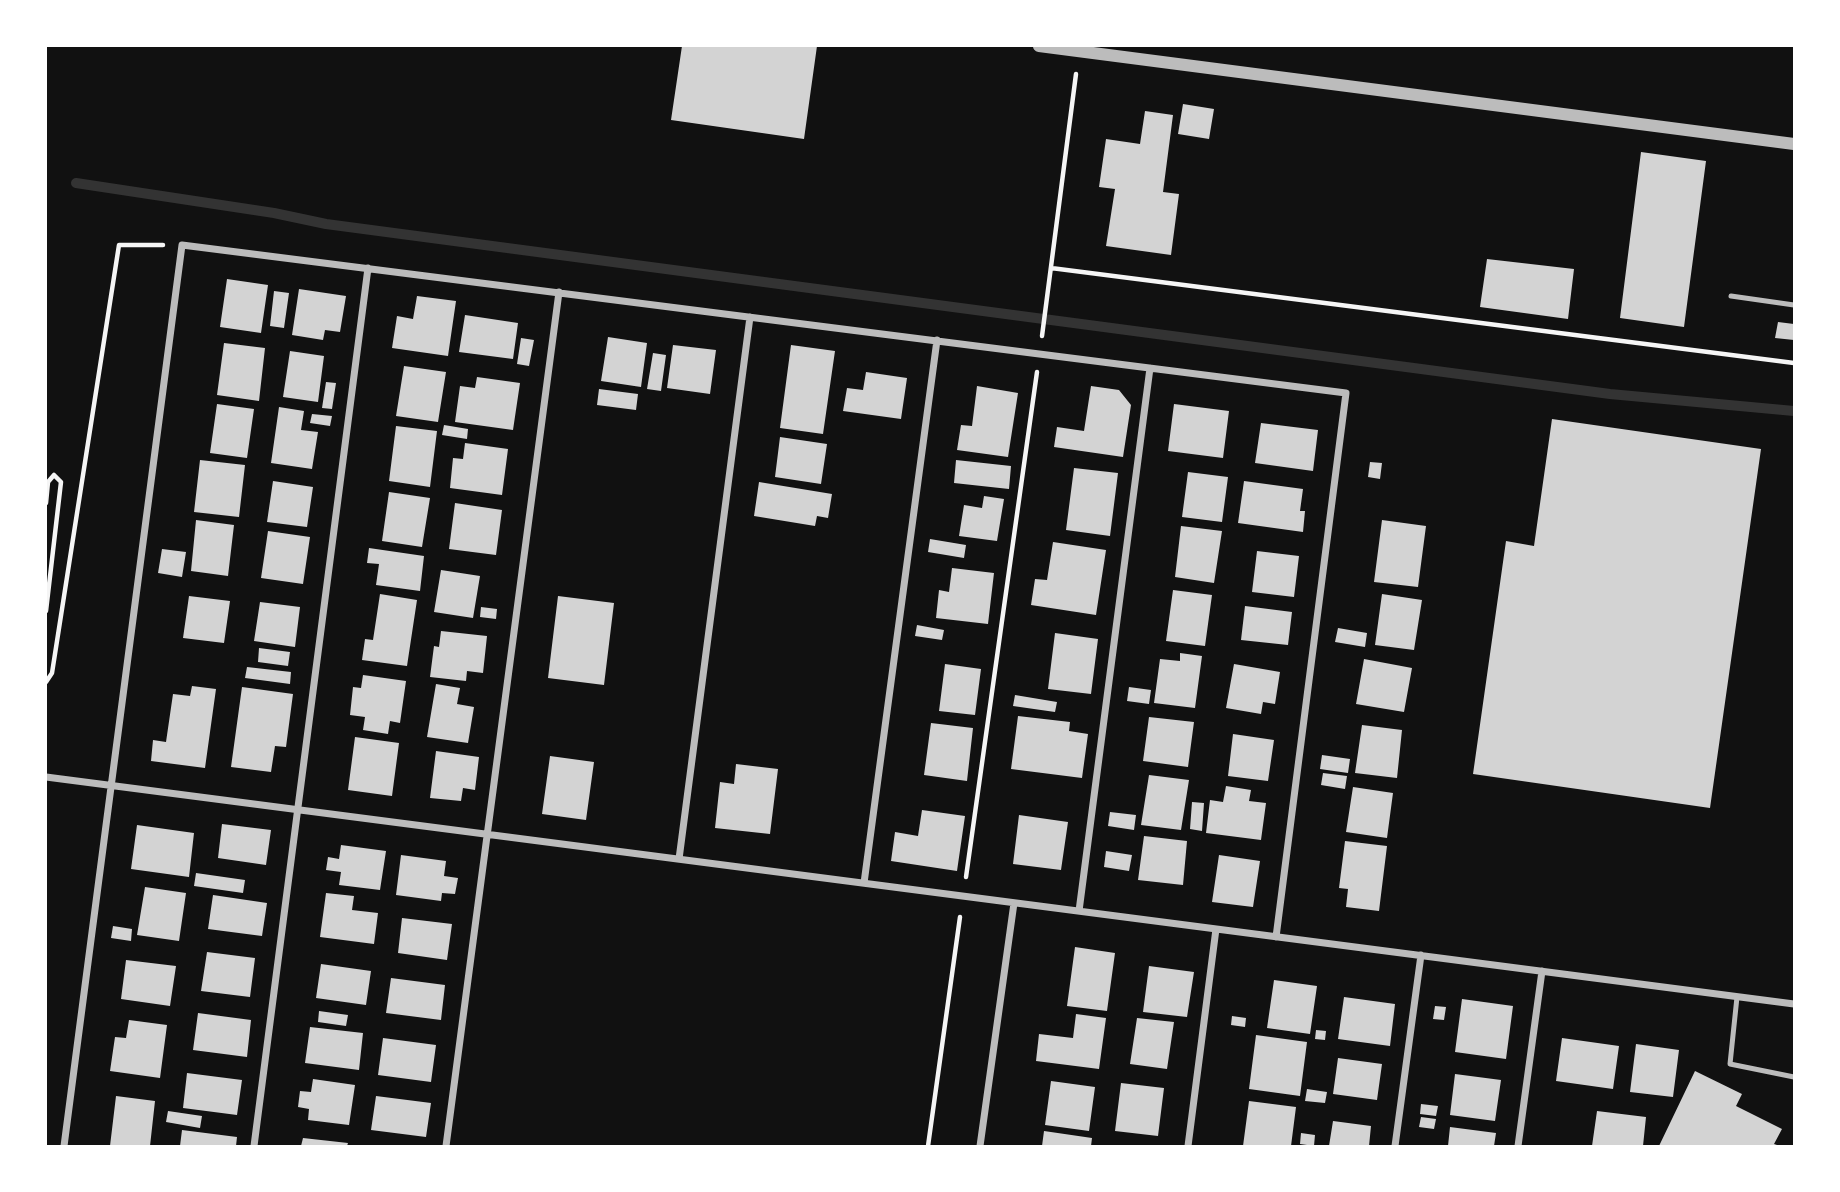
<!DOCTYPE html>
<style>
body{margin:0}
#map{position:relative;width:1840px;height:1192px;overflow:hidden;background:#111;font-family:"Roboto Serif",serif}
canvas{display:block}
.frame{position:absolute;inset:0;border:47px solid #fff;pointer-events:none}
</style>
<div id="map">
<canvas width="1840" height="1192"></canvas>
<div class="frame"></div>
</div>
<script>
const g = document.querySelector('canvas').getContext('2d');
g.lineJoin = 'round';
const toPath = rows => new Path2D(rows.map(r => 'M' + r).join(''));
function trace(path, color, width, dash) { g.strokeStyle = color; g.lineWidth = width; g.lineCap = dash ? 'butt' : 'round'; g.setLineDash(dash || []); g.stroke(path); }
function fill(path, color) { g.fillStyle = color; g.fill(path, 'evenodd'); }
trace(toPath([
 [76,183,274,213,326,224,1610,394,1794,411]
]), '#333', 10);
fill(toPath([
 [682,46,817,46,804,139,671,120],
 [1183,104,1214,109,1209,139,1178,134],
 [1145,111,1173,115,1163,192,1179,194,1171,255,1106,246,1115,189,1099,187,1106,139,1140,144],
 [1641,152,1706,161,1684,327,1620,318],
 [1487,259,1574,269,1568,319,1480,307],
 [227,279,268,285,261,333,220,327],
 [299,289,346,296,340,332,325,330,323,340,292,335],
 [274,291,289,293,284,328,270,326],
 [417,296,456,301,448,356,392,348,397,316,413,319],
 [465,315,518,323,513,359,459,352],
 [1778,322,1794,324,1794,340,1775,338],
 [608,337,647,343,641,387,601,381],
 [521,338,534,340,529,366,517,364],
 [224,343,265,348,259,401,217,395],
 [673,345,716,350,710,394,667,388],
 [791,345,835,351,823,434,780,428],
 [290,351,324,356,318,402,283,397],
 [653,353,666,355,661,391,647,389],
 [404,366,446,372,438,422,396,416],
 [866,372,907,378,901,419,843,411,847,388,863,390],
 [477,377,520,383,513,430,455,422,460,386,475,388],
 [326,382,336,383,332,409,322,408],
 [977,386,1018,393,1008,457,957,450,961,425,972,426],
 [1091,386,1119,390,1131,405,1123,457,1054,447,1057,427,1084,431],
 [599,389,638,394,636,410,597,405],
 [217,404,254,409,247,458,210,453],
 [1174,404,1229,411,1223,458,1168,451],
 [279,407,304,411,301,430,318,432,312,469,271,463],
 [312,414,332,416,330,426,310,423],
 [1552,419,1761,449,1710,808,1473,774,1506,541,1534,546],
 [1261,423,1318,430,1313,471,1255,463],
 [444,425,468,429,467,439,442,435],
 [396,426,437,431,430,487,389,481],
 [780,437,827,444,821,484,775,477],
 [465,443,508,449,502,495,450,488,453,458,463,459],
 [200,460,245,465,239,517,194,512],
 [956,460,1011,466,1009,489,954,483],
 [1370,462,1382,463,1380,479,1368,477],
 [1074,468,1118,473,1110,536,1066,530],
 [1188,472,1228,477,1222,522,1182,517],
 [273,481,313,487,307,527,267,522],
 [1244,481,1303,489,1300,511,1305,511,1303,532,1238,523],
 [759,482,832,494,828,518,817,516,815,526,754,516],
 [389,492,430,498,422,547,382,541],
 [984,496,1004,499,997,541,959,536,964,505,982,508],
 [455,503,502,510,496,555,449,549],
 [196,520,234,525,228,576,191,571],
 [1382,520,1426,526,1418,587,1374,582],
 [1181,526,1222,531,1214,583,1175,577],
 [268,531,310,537,303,584,261,578],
 [930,539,966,545,964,558,928,552],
 [1053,542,1106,550,1096,615,1031,605,1035,579,1047,580],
 [369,548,424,556,420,591,376,585,379,564,367,563],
 [162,549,186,552,182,577,158,573],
 [1257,551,1299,556,1294,597,1252,592],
 [952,568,994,573,988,624,936,618,939,590,949,592],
 [441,570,480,576,473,618,434,612],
 [1173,590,1212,595,1205,646,1166,641],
 [380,594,417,600,407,666,362,660,365,639,373,640],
 [1382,594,1422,600,1414,650,1375,645],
 [189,596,230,601,224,643,183,638],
 [558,596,614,603,604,685,548,678],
 [260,602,300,607,295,647,254,641],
 [1245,606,1292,612,1288,645,1241,640],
 [481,607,497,609,496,619,480,617],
 [917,625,944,630,942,640,915,636],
 [1338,628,1367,633,1365,647,1335,642],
 [441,631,487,636,483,673,467,671,466,681,430,677,434,646,439,647],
 [1055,633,1098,639,1091,694,1048,689],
 [259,648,290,652,288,666,258,662],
 [1180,653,1202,656,1195,708,1154,703,1160,659,1180,661],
 [1364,659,1412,668,1404,712,1356,704],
 [945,664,981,669,975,715,939,711],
 [1234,664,1280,672,1275,704,1263,702,1261,714,1226,708],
 [247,667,291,672,290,684,245,678],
 [363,675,406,681,400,723,390,721,388,734,363,730,365,717,350,715,353,687,361,688],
 [436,684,460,688,457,704,474,707,468,743,427,737],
 [192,686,216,689,205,768,151,761,153,740,166,742,173,694,190,696],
 [242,687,293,694,286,747,275,746,271,772,231,767],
 [1129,687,1151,690,1149,704,1127,701],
 [1015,695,1057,702,1055,712,1013,706],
 [1018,716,1070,722,1069,731,1088,734,1082,778,1011,769],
 [1149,717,1194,722,1188,767,1143,761],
 [931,723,973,728,967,781,924,775],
 [1362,725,1402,730,1397,778,1355,773],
 [1233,734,1274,740,1268,781,1228,776],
 [355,737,399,743,392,796,348,790],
 [436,751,479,757,475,790,463,788,461,801,430,798],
 [1322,755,1350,759,1348,773,1320,769],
 [550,756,594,762,586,820,542,814],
 [736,764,778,769,770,834,715,828,720,782,734,784],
 [1323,773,1347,776,1345,789,1321,785],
 [1149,775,1189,780,1181,830,1141,825],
 [1226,786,1251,790,1249,801,1266,803,1261,840,1206,833,1210,800,1223,802],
 [1353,787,1393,793,1387,838,1346,832],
 [1192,802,1204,803,1202,831,1190,829],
 [922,810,965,816,957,871,891,861,895,832,918,836],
 [1110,812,1136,815,1134,830,1108,826],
 [1019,815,1068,822,1061,870,1013,864],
 [222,824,271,830,266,865,218,858],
 [137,825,194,833,189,877,131,869],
 [1144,836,1187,841,1183,885,1138,880],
 [1345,841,1387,846,1379,911,1346,907,1348,889,1339,888],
 [341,845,386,851,380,890,339,885,341,872,326,870,328,857,339,859],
 [1106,851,1132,855,1129,871,1104,867],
 [401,855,446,861,444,876,458,878,455,894,442,893,441,901,396,895],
 [1219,855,1260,861,1253,907,1212,902],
 [196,873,245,880,243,893,194,886],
 [145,887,186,893,179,941,137,935],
 [326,893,354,896,352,910,378,913,374,944,320,937],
 [213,895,267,903,262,936,208,929],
 [402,918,452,924,447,960,398,953],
 [113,926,132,929,131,941,111,938],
 [1075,947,1115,953,1107,1011,1067,1006],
 [207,952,255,958,250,997,201,991],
 [126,960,176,966,170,1006,121,999],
 [321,964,371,971,366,1005,316,998],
 [1149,966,1194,972,1187,1017,1143,1012],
 [391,978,445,985,441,1020,386,1013],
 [1274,980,1317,986,1310,1034,1267,1028],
 [1344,997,1395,1004,1390,1046,1338,1039],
 [1462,999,1513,1006,1506,1059,1455,1052],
 [1435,1006,1446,1007,1444,1020,1433,1019],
 [319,1011,348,1015,346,1026,318,1022],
 [198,1013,251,1020,247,1057,193,1050],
 [1076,1014,1106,1018,1099,1069,1036,1061,1039,1034,1073,1038],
 [1232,1016,1246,1018,1245,1027,1231,1025],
 [1137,1018,1174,1022,1167,1069,1130,1064],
 [129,1020,167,1025,160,1078,110,1071,115,1037,126,1038],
 [310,1027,363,1033,359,1070,305,1063],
 [1316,1030,1326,1031,1325,1040,1315,1039],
 [1256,1035,1307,1042,1300,1096,1249,1089],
 [383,1038,436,1045,431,1082,378,1075],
 [1562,1038,1619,1046,1613,1089,1556,1081],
 [1636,1044,1679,1050,1673,1097,1630,1092],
 [1338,1058,1382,1064,1377,1100,1333,1094],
 [1695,1071,1742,1094,1736,1106,1782,1129,1774,1144,1780,1146,1659,1146],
 [187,1073,242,1080,237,1115,183,1108],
 [1455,1074,1501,1080,1495,1121,1450,1115],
 [313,1079,355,1085,349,1125,308,1120,309,1109,298,1107,300,1091,311,1092],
 [1051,1081,1095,1087,1089,1131,1045,1125],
 [1121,1083,1164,1088,1158,1136,1115,1131],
 [1307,1089,1327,1092,1325,1103,1305,1101],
 [116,1096,155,1101,150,1146,110,1146],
 [376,1096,431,1103,426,1137,371,1130],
 [1249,1101,1296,1107,1291,1146,1243,1146],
 [1421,1104,1438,1106,1436,1116,1420,1114],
 [168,1111,202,1116,200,1128,166,1122],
 [1597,1111,1646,1117,1643,1146,1592,1146],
 [1421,1117,1436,1119,1434,1129,1419,1127],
 [1333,1121,1371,1126,1369,1146,1329,1146],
 [1450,1127,1496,1133,1494,1146,1448,1146],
 [182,1130,237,1137,236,1146,180,1146],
 [1044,1131,1092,1138,1091,1146,1042,1146],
 [1301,1133,1315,1135,1314,1146,1300,1144],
 [303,1138,348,1143,347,1146,301,1146]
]), '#d3d3d3');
trace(toPath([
 [1051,268,1794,363],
 [1042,336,1076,74],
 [46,503,48,482,54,475,61,482,46,611],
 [46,682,52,673,119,245,163,245],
 [966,877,1037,372],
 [928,1146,960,917]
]), '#f5f5f5', 4.5);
trace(toPath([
 [1731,296,1794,305],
 [1737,997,1730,1064,1794,1077]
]), '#bcbcbc', 5);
trace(toPath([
 [46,777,1794,1004],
 [679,859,750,317],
 [864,883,937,340],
 [1079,911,1150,368],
 [64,1146,182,245,1346,393,1276,937],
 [254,1146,368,268],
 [446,1146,559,292],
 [980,1146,1014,903],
 [1188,1146,1216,929],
 [1395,1146,1421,955],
 [1518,1146,1542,971]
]), '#bcbcbc', 7);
trace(toPath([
 [1039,46,1794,144]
]), '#bcbcbc', 12);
</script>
